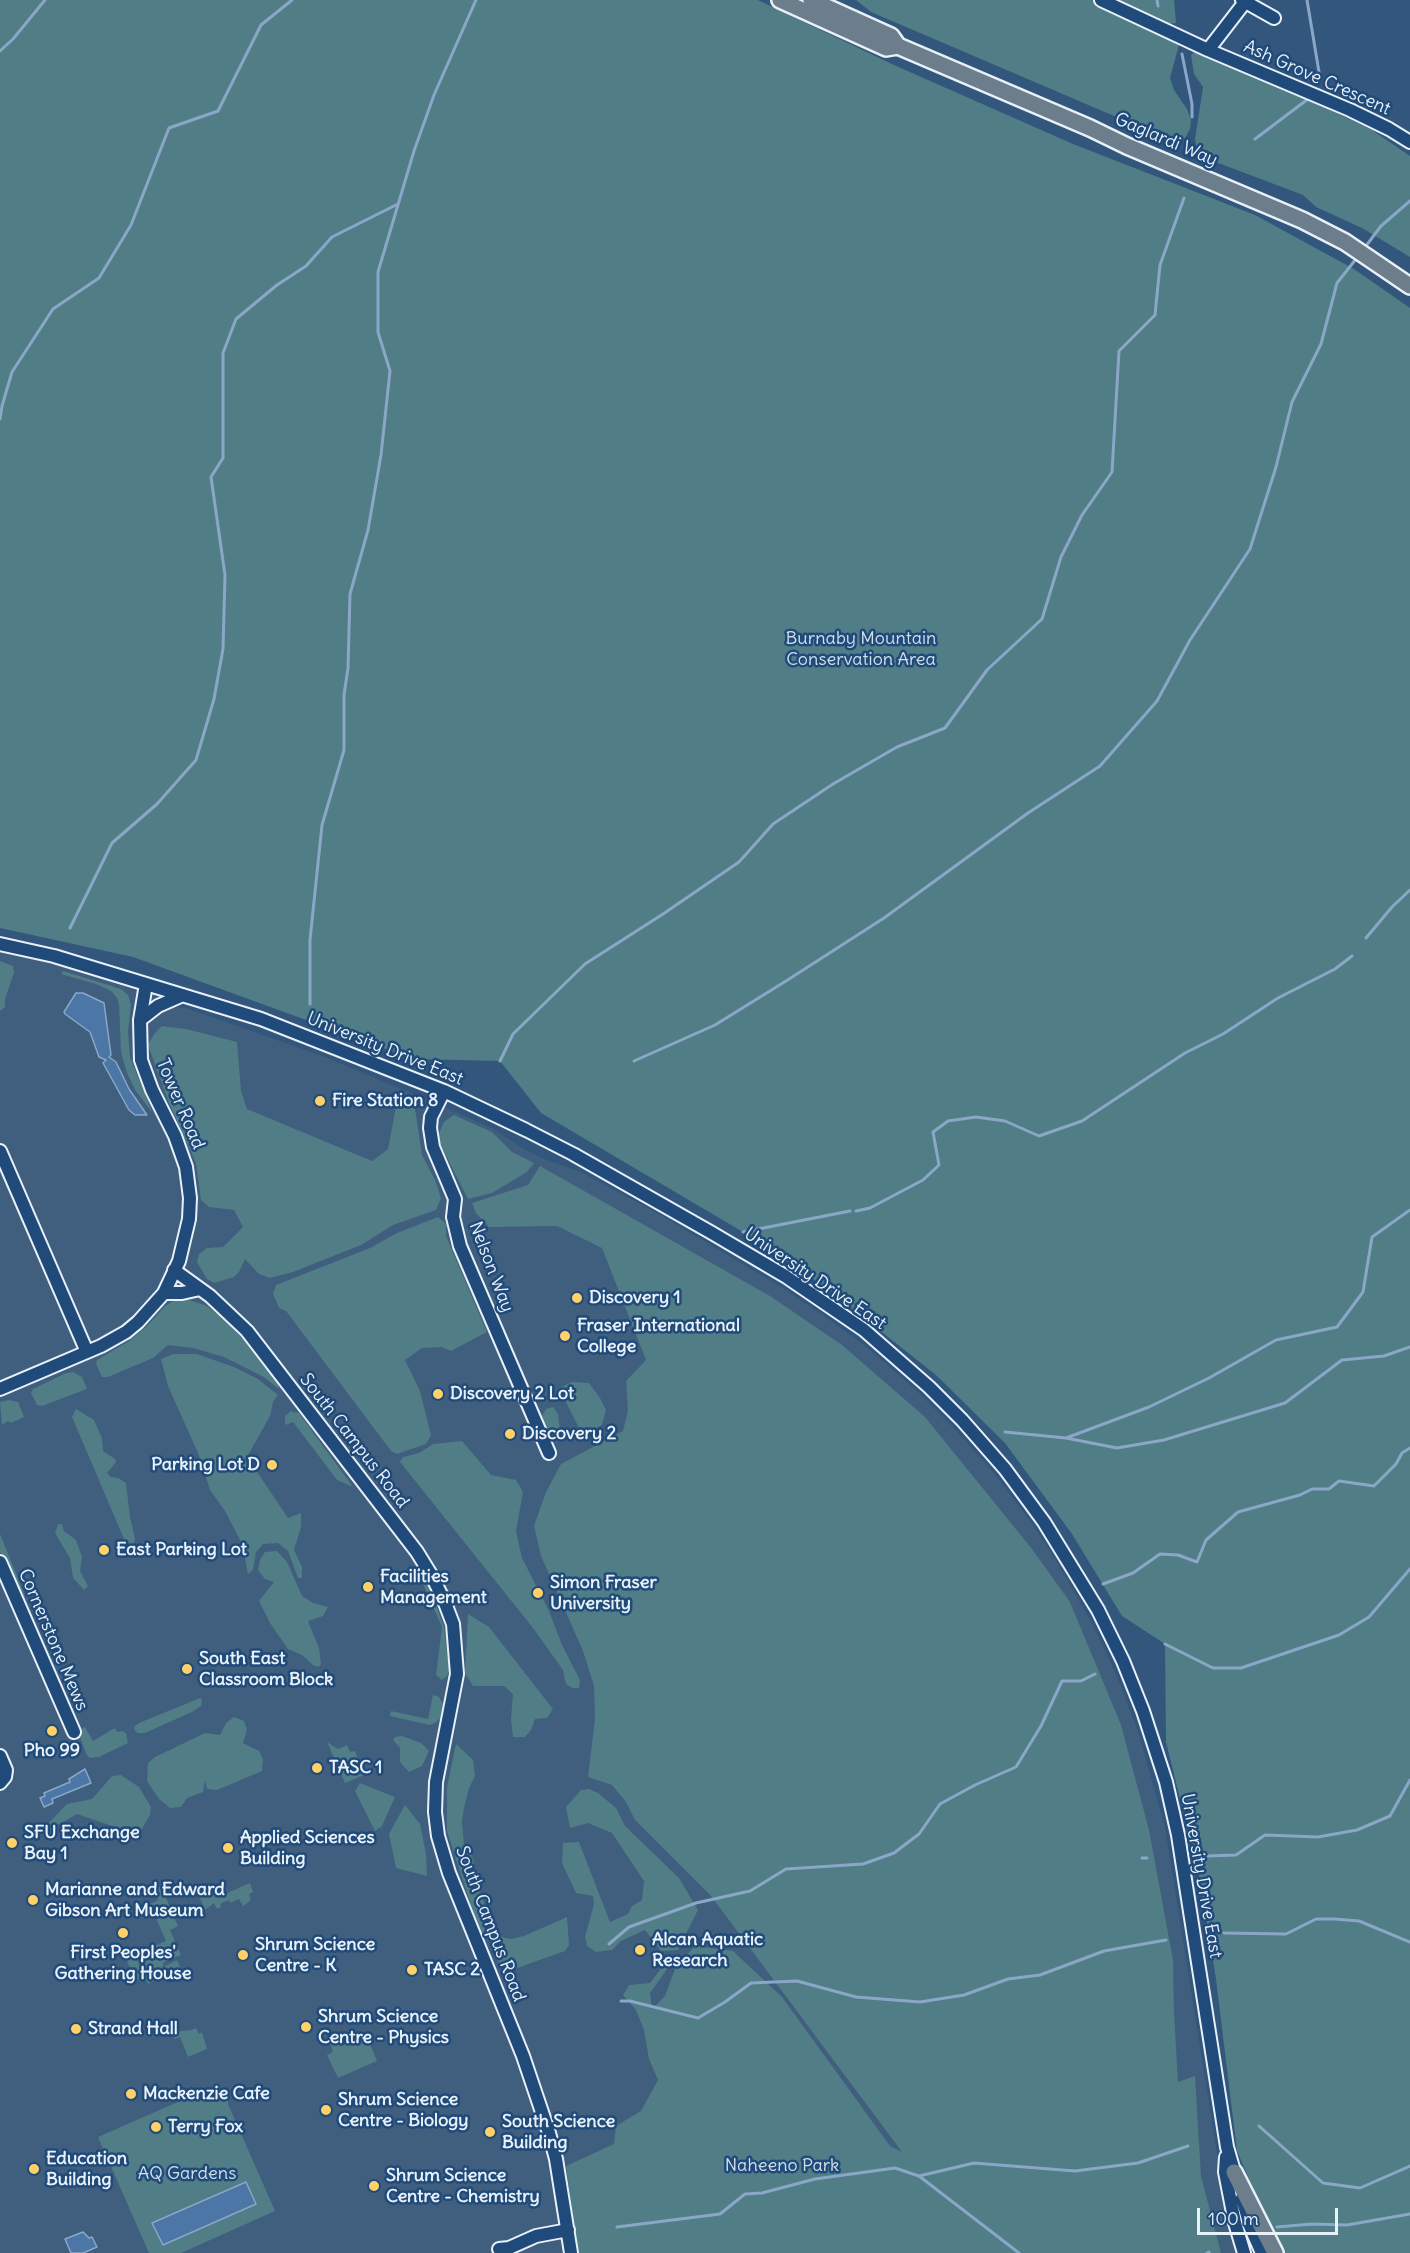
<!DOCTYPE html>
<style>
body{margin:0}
#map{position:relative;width:1410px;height:2253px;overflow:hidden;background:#32567c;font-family:Delius,sans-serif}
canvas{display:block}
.scale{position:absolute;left:1197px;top:2208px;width:141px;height:27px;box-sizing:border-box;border:3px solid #e8f1f8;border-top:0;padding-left:8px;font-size:18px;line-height:21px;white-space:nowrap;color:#e8f1f8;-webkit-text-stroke:4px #1f4a7a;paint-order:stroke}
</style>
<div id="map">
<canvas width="1410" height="2253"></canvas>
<div class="scale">100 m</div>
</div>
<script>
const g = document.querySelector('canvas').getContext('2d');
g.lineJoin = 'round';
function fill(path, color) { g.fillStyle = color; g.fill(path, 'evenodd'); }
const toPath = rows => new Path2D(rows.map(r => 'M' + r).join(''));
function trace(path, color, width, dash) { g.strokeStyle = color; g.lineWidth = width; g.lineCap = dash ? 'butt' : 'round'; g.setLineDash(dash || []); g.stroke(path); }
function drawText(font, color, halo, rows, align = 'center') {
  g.font = font + ' Delius,sans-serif'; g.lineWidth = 5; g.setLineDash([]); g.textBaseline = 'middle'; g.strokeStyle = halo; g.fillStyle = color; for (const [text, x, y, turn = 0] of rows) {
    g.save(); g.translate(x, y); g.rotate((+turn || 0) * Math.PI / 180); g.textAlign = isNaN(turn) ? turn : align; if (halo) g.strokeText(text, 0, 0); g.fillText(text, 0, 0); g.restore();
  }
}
fill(toPath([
 [0,950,49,962,118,983,129,988,161,998,167,1006,186,1008,325,1057,454,1111,492,1128,524,1149,547,1160,581,1172,657,1213,781,1287,823,1315,863,1344,914,1388,953,1427,994,1473,1031,1522,1057,1562,1093,1625,1117,1676,1138,1731,1165,1827,1224,2197,1229,2225,1238,2253,0,2253]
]), '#405e7e');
fill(toPath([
 [0,0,758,0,894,65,1073,144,1255,215,1354,269,1410,308,1410,2253,1281,2253,1237,2151,1216,1979,1200,1879,1166,1742,1165,1644,1122,1616,1072,1534,1005,1443,936,1375,825,1287,743,1232,541,1113,500,1061,413,1059,133,957,0,928],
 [856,0,1091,0,1113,6,1180,41,1170,78,1174,90,1187,109,1191,120,1190,129,1185,138,1179,142,1170,140,871,12],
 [1119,0,1174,0,1176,23,1167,24],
 [1198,48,1372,130,1410,156,1410,257,1362,228,1316,207,1303,195,1205,158,1197,151,1195,139,1203,87,1194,74,1191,55],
 [0,961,13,966,14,973,5,999,5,1007,0,1011],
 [63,971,121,989,128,995,131,1005,128,1031,130,1057,152,1112,135,1090,127,1073,121,1052,119,1004,117,998,111,991,96,984,61,974],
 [162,1026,186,1029,237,1042,241,1091,247,1109,372,1161,388,1149,398,1096,407,1095,414,1102,422,1155,435,1180,441,1198,436,1210,393,1225,361,1245,293,1272,270,1278,259,1274,245,1259,239,1272,234,1277,214,1283,207,1279,197,1262,199,1254,207,1248,223,1247,243,1227,234,1210,209,1207,201,1200,196,1163,169,1103,148,1045,154,1034],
 [454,1115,492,1132,512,1152,534,1163,527,1172,492,1193,468,1199,437,1138,444,1122],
 [540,1166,770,1296,842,1345,925,1417,1032,1549,1070,1602,1121,1725,1149,1830,1173,1960,1174,2012,1178,2082,1195,2076,1201,2176,1221,2253,578,2253,566,2166,614,2144,616,2126,641,2111,658,2080,649,2059,644,2030,636,2010,623,1995,629,1985,650,1983,665,1963,667,1969,650,1993,652,2009,665,1996,676,1966,695,1946,733,1951,782,1997,890,2146,902,2152,711,1896,635,1820,626,1802,612,1785,588,1777,595,1719,594,1686,583,1651,541,1556,534,1526,546,1492,561,1464,623,1431,628,1410,626,1381,646,1360,602,1248,557,1226,489,1227,476,1213,472,1203,528,1185],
 [438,1217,446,1224,446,1236,487,1332,451,1351,441,1347,422,1348,405,1360,420,1391,431,1435,426,1444,397,1454,391,1451,286,1311,279,1308,273,1294,276,1285,370,1248,397,1233],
 [177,1299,186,1299,205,1305,222,1317,241,1337,278,1383,279,1389,264,1377,224,1357,193,1348,168,1345,153,1358,108,1377,102,1377,96,1364,97,1360,129,1341,147,1326,165,1306],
 [173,1354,197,1354,234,1367,258,1379,278,1395,273,1402,270,1416,247,1457,288,1518,301,1513,301,1527,294,1550,302,1567,302,1578,298,1578,288,1551,278,1543,263,1544,256,1552,253,1570,248,1574,242,1544,225,1511,210,1490,198,1453,168,1386,161,1359],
 [73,1372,82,1377,87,1389,42,1406,37,1405,31,1393,33,1389,66,1373],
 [572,1382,589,1383,600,1398,606,1410,602,1425,589,1432,579,1428,559,1388],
 [9,1400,18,1402,24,1417,11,1423,8,1421,2,1425,0,1402],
 [553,1407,558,1414,560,1430,553,1434,547,1432,543,1427,542,1416,546,1409],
 [76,1409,94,1420,102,1438,103,1451,115,1459,116,1462,107,1473,111,1477,118,1478,126,1483,130,1517,135,1538,134,1544,129,1545,124,1539,72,1417],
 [292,1410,292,1412,299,1413,353,1487,337,1480,293,1422,285,1425,285,1416],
 [462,1441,491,1475,516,1480,523,1492,516,1531,522,1558,549,1611,562,1645,580,1680,579,1688,572,1688,566,1684,563,1670,533,1628,400,1462,403,1457,419,1453,433,1444],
 [58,1524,62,1524,64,1531,76,1540,82,1557,80,1571,88,1586,84,1590,73,1578,70,1558,55,1533],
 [0,1534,23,1591,32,1625,0,1552],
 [277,1551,287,1562,302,1596,313,1603,328,1607,323,1616,308,1621,319,1648,321,1664,318,1667,313,1665,302,1655,288,1649,270,1623,259,1601,274,1582,265,1579,258,1570,260,1560,265,1552],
 [423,1584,429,1586,444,1627,449,1670,447,1676,442,1680,436,1675,442,1627],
 [468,1614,489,1627,553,1709,547,1718,535,1719,531,1730,525,1737,513,1737,511,1719,513,1694,504,1686,473,1686,465,1673],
 [433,1695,439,1697,443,1704,441,1718,435,1723,430,1725,390,1716,391,1711,428,1719],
 [200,1698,202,1700,201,1706,192,1712,145,1733,138,1733,135,1731,134,1727,139,1723],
 [234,1717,244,1721,247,1730,243,1743,259,1751,263,1759,262,1771,217,1790,207,1789,205,1780,203,1792,187,1798,181,1807,170,1808,159,1799,147,1781,148,1763,155,1757,205,1733,220,1735,226,1723],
 [85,1727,93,1741,115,1728,117,1732,122,1731,126,1733,128,1743,99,1757,90,1758,86,1754,78,1731],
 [402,1736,421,1743,429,1751,422,1766,409,1772,400,1762,400,1748,393,1740,395,1737],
 [327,1742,338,1749,347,1745,350,1752,355,1751,364,1775,345,1783],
 [456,1744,473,1760,475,1776,469,1788,464,1808,462,1822,464,1844,469,1847,474,1862,472,1873,491,1920,502,1937,510,1939,524,1936,567,1917,569,1945,565,1951,503,1973,490,1938,479,1930,447,1831,447,1787],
 [121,1775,139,1787,151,1807,150,1815,139,1834,133,1836,118,1828,77,1814,56,1826,52,1840,43,1835,43,1829,67,1804,92,1799,112,1776],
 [360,1783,395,1797,382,1826,375,1831,355,1791],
 [589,1789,598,1793,616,1808,625,1826,679,1878,698,1910,678,1950,661,1951,645,1930,621,1941,612,1950,596,1952,587,1946,585,1937,594,1904,593,1896,576,1893,562,1863,563,1843,579,1842,610,1922,628,1914,632,1906,642,1900,644,1881,612,1833,588,1823,570,1828,566,1807,581,1790],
 [405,1805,420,1824,426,1854,427,1876,396,1868,389,1834],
 [250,1883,253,1892,249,1894,251,1900,243,1906,239,1899,230,1903,229,1900,220,1904,221,1907,217,1909,214,1903,205,1910,199,1896,214,1891,218,1897],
 [161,1886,178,1926,170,1930,181,1955,164,1962,159,1978,148,1984,147,1981,134,1979,126,1958,166,1941,150,1904,158,1900,154,1889],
 [177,1960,182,1971,179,1972,181,1976,166,1982,160,1979,165,1966],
 [196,2028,199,2034,202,2032,207,2049,188,2057,180,2037,175,2039,172,2032,191,2030],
 [366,2034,377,2061,338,2078,327,2055,333,2052,330,2044,345,2037,349,2044],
 [219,2084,228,2100,228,2104,275,2211,181,2253,149,2253,98,2137]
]), '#507d86');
const water = toPath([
 [76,993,83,993,104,1003,111,1055,109,1057,116,1062,129,1089,147,1115,135,1115,129,1110,103,1063,106,1060,99,1057,90,1032,65,1014,64,1012,76,993],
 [85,1769,91,1783,52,1799,53,1803,44,1807,40,1798,45,1796,44,1793,70,1782,69,1779,85,1769],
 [246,2182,256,2204,163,2245,152,2223,246,2182],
 [83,2232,89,2238,92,2237,97,2247,83,2253,71,2253,65,2239,83,2232]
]);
fill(water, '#4b76a6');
trace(water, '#8aa7c7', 1.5);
trace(toPath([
 [1157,0,1158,6],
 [1307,0,1320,78],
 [0,51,13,39,45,0],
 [1182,54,1192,104,1192,117],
 [1255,139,1308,99],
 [1366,246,1381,226,1410,201],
 [0,419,2,406,12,372,53,309,99,278,131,225,169,128,218,111,261,25,292,0],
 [70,928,112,843,157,804,196,760,214,699,223,649,225,575,211,477,223,458,223,353,236,319,277,285,306,266,332,237,398,204],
 [1366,938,1392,907,1410,890],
 [310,1004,310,940,322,825,344,750,344,695,348,668,350,594,368,530,381,455,390,371,378,332,378,272,414,151,434,95,476,0],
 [500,1061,513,1034,585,964,663,914,739,862,773,824,833,784,897,747,945,728,987,670,1042,619,1061,557,1082,515,1112,472,1119,351,1155,315,1160,265,1184,198],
 [634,1061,715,1025,786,981,884,918,1028,813,1100,766,1157,701,1190,640,1250,549,1276,467,1292,402,1321,344,1337,283,1356,259],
 [856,1211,870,1208,923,1180,939,1165,933,1132,948,1121,976,1117,1005,1121,1039,1136,1082,1121,1185,1053,1223,1034,1278,998,1335,969,1352,956],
 [743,1232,850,1211],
 [1005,1432,1066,1438,1117,1448,1164,1440,1285,1403,1342,1360,1384,1356,1410,1347],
 [1066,1438,1149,1407,1209,1378,1276,1340,1337,1327,1363,1292,1372,1237,1410,1210],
 [1103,1584,1133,1573,1160,1554,1178,1555,1197,1562,1206,1540,1238,1512,1300,1495,1312,1489,1329,1489,1339,1481,1374,1486,1396,1464,1402,1453,1410,1448],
 [1165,1644,1213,1668,1241,1668,1339,1635,1369,1617,1410,1569],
 [1207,1856,1236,1855,1265,1835,1318,1837,1357,1830,1390,1816,1410,1780],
 [1142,1858,1147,1858],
 [1224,1933,1286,1934,1316,1919,1335,1919,1359,1921,1410,1942],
 [609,1944,629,1927,696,1903,750,1891,786,1869,863,1864,894,1853,919,1834,940,1804,975,1785,1016,1767,1041,1726,1062,1681,1081,1681,1095,1674],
 [621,2001,630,2001,698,2018,725,2002,751,1983,797,1981,856,1997,920,2002,964,1995,1008,1979,1040,1975,1104,1951,1166,1940],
 [1259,2126,1323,2183,1360,2188,1410,2166],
 [919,2176,974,2163,1075,2171,1138,2163,1188,2146],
 [617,2227,720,2214,745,2194,762,2193,815,2179,895,2168,919,2176,1019,2253],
 [1277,2227,1312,2224,1347,2225,1410,2214],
 [1207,2253,1209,2252]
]), '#8aa7c7', 3);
const minor = toPath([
 [1101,0,1208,50,1350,110,1389,129,1410,142],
 [1242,0,1274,18],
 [1208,50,1245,2],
 [0,944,54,956,261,1019,444,1091,526,1130,573,1154,712,1233,785,1276,864,1330,929,1387,962,1420,1005,1469,1044,1522,1098,1610,1123,1661,1143,1711,1166,1782,1178,1835,1227,2147,1236,2178],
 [140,1020,158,1006,183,995],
 [444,1091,431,1117,430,1128,433,1147,455,1199,453,1217,460,1246,549,1453],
 [0,1151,87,1352],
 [174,1270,210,1296,247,1331,417,1552,433,1578,445,1603,453,1624,457,1674,436,1782,435,1812,438,1836,449,1873,523,2056,549,2133,556,2159,571,2253],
 [164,1293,182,1293,200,1289],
 [0,1389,101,1346,126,1332,138,1322,164,1293,179,1261,189,1219,190,1198,186,1167,175,1136,152,1090,141,1060,140,1020,146,984],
 [0,1562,74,1732],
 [0,1756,6,1770,5,1777,0,1783],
 [1226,2157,1225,2172,1235,2223,1244,2253],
 [1242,2198,1250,2226,1262,2253],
 [499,2249,509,2248,536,2236,568,2230]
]);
const major = toPath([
 [780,0,886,48,898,46],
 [811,0,891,36,898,46,1090,128,1127,146,1302,220,1345,242,1410,286],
 [1234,2172,1275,2253]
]);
trace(minor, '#e8f1f8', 16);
trace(major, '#e8f1f8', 20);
trace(minor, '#1f4a7a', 12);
trace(major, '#6c7d8c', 15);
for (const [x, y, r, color] of [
 [320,1101,6,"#ffd166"],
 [577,1298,6,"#ffd166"],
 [565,1336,6,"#ffd166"],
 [438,1394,6,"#ffd166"],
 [510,1434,6,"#ffd166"],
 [272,1465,6,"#ffd166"],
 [104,1550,6,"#ffd166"],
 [368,1587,6,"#ffd166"],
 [538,1593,6,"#ffd166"],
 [187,1669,6,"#ffd166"],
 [52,1731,6,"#ffd166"],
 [317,1768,6,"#ffd166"],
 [12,1843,6,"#ffd166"],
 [228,1848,6,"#ffd166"],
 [33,1900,6,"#ffd166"],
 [123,1933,6,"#ffd166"],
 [640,1950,6,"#ffd166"],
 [243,1955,6,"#ffd166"],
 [412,1970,6,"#ffd166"],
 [306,2027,6,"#ffd166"],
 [76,2029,6,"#ffd166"],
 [131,2094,6,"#ffd166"],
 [326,2110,6,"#ffd166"],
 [156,2127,6,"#ffd166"],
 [490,2132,6,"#ffd166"],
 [34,2169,6,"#ffd166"],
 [374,2186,6,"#ffd166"]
]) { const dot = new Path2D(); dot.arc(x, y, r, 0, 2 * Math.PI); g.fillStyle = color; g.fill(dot); trace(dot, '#1f4a7a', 2); }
drawText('18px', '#e8f1f8', '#1f4a7a', [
 ["Ash Grove Crescent",1317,78,24],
 ["Gaglardi Way",1166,140,23],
 ["University Drive East",385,1049,22],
 ["Tower Road",180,1104,67],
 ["Nelson Way",491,1267,69],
 ["University Drive East",815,1279,34],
 ["South Campus Road",354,1441,52],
 ["Cornerstone Mews",53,1640,67],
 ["University Drive East",1201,1876,80],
 ["South Campus Road",490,1924,69]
]);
drawText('18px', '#d1e0e7', '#1f4a7a', [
 ["Burnaby Mountain",861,639],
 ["Conservation Area",861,660],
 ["Naheeno Park",782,2166],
 ["AQ Gardens",187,2174]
]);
drawText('bold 18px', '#e8f1f8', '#1f4a7a', [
 ["Fire Station 8",332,1101],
 ["Discovery 1",589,1298],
 ["Fraser International",577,1326],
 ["College",577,1347],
 ["Discovery 2 Lot",450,1394],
 ["Discovery 2",522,1434],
 ["Parking Lot D",260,1465,"right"],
 ["East Parking Lot",116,1550],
 ["Facilities",380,1577],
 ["Management",380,1598],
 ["Simon Fraser",550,1583],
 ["University",550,1604],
 ["South East",199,1659],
 ["Classroom Block",199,1680],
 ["Pho 99",52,1751,"center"],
 ["TASC 1",329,1768],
 ["SFU Exchange",24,1833],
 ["Bay 1",24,1854],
 ["Applied Sciences",240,1838],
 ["Building",240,1859],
 ["Marianne and Edward",45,1890],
 ["Gibson Art Museum",45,1911],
 ["Alcan Aquatic",652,1940],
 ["Research",652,1961],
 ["Shrum Science",255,1945],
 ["Centre - K",255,1966],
 ["First Peoples'",123,1953,"center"],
 ["Gathering House",123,1974,"center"],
 ["TASC 2",424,1970],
 ["Shrum Science",318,2017],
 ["Centre - Physics",318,2038],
 ["Strand Hall",88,2029],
 ["Mackenzie Cafe",143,2094],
 ["Shrum Science",338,2100],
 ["Centre - Biology",338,2121],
 ["South Science",502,2122],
 ["Building",502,2143],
 ["Terry Fox",168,2127],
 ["Education",46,2159],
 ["Building",46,2180],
 ["Shrum Science",386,2176],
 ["Centre - Chemistry",386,2197]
], 'left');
</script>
